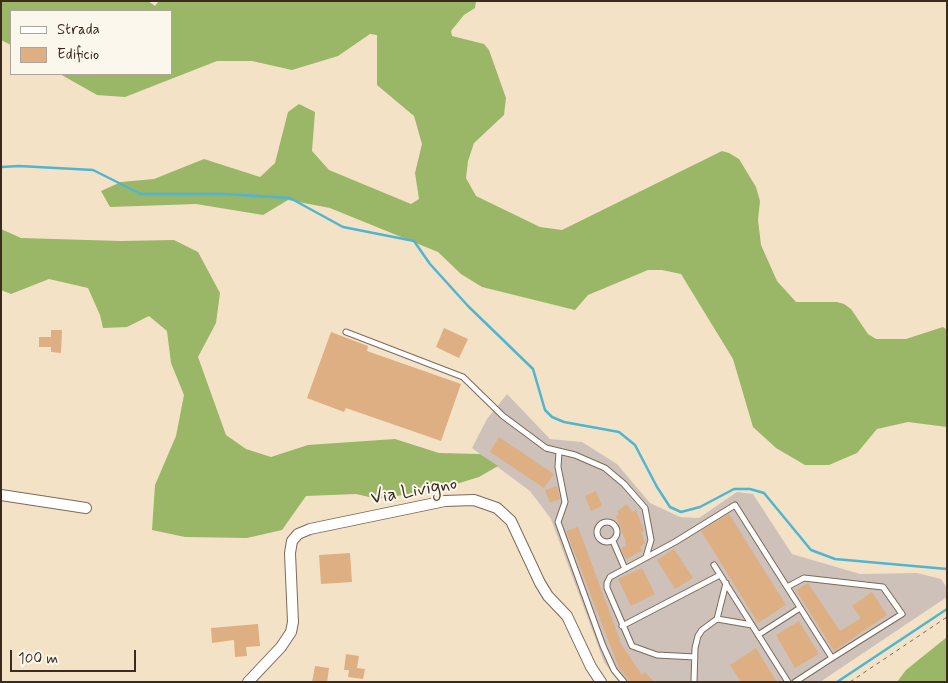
<!DOCTYPE html>
<style>
body{margin:0}
#map{position:relative;width:948px;height:683px;overflow:hidden;background:#f4e2c7;font-family:Mynerve,sans-serif}
canvas{display:block}
.frame{position:absolute;inset:0;border:2px solid #3b2a1e;pointer-events:none}
.legend{position:absolute;left:10px;top:10px;width:162px;height:65px;box-sizing:border-box;background:#fbf7ec;border:1px solid #aea59a;margin:0;padding:6px 9px;list-style:none;font-size:15px;color:#3b2a1e}
.legend li{display:flex;align-items:center;gap:10px;height:25px}
.legend b{width:25px;border:1px solid #aea59a}
.scale{position:absolute;left:10px;top:650px;width:126px;height:22px;box-sizing:border-box;border:2px solid #3b2a1e;border-top:0;padding-left:6px;font-size:15px;line-height:18px;white-space:nowrap;color:#3b2a1e;-webkit-text-stroke:4px #fbf7ec;paint-order:stroke}
</style>
<div id="map">
<canvas width="948" height="683"></canvas>
<div class="frame"></div>
<ul class="legend">
<li><b style="height:6px;background:#fff"></b>Strada</li>
<li><b style="height:14px;background:#deaf83"></b>Edificio</li>
</ul>
<div class="scale">100 m</div>
</div>
<script>
const g = document.querySelector('canvas').getContext('2d');
g.lineJoin = 'round';
function fill(path, color) { g.fillStyle = color; g.fill(path, 'evenodd'); }
const toPath = rows => new Path2D(rows.map(r => 'M' + r).join(''));
function trace(path, color, width, dash) { g.strokeStyle = color; g.lineWidth = width; g.lineCap = dash ? 'butt' : 'round'; g.setLineDash(dash || []); g.stroke(path); }
function drawText(font, color, halo, rows, align = 'center') {
  g.font = font + ' Mynerve,sans-serif'; g.lineWidth = 4; g.setLineDash([]); g.textBaseline = 'middle'; g.strokeStyle = halo; g.fillStyle = color; for (const [text, x, y, turn = 0] of rows) {
    g.save(); g.translate(x, y); g.rotate((+turn || 0) * Math.PI / 180); g.textAlign = isNaN(turn) ? turn : align; if (halo) g.strokeText(text, 0, 0); g.fillText(text, 0, 0); g.restore();
  }
}
fill(toPath([
 [507,394,550,439,582,442,617,464,650,503,680,517,699,518,737,492,753,494,792,554,860,574,917,573,941,579,947,588,947,597,820,682,619,682,604,662,551,519,530,491,472,448,487,419]
]), '#cec1ba');
fill(toPath([
 [1,1,148,1,155,6,159,1,476,1,475,8,464,15,451,31,452,36,484,44,489,50,506,98,504,115,474,143,468,161,466,178,476,196,540,227,562,230,722,151,729,153,739,159,756,187,760,201,758,220,761,245,777,281,796,302,837,302,844,304,851,309,868,334,876,339,906,339,943,327,947,330,947,427,908,422,877,429,857,453,829,465,805,465,776,448,753,427,733,359,681,274,662,270,648,270,588,295,575,310,482,287,461,274,438,252,330,208,288,200,263,215,196,204,110,207,101,191,121,182,154,179,204,159,260,177,275,163,288,112,299,104,315,112,312,151,329,170,411,204,419,199,415,173,422,144,414,116,377,85,377,35,370,34,338,56,292,70,252,61,217,61,125,97,97,95,60,74,171,74,171,11,11,11,11,45,1,40],
 [1,229,21,238,121,241,174,240,198,252,220,293,216,323,198,357,226,435,246,449,271,457,308,445,395,439,439,453,480,454,498,466,479,477,440,489,378,499,356,494,306,496,282,530,247,538,185,537,152,530,155,485,176,436,184,395,171,363,167,331,149,316,127,327,103,328,100,315,88,288,49,279,11,294,1,290],
 [947,637,947,682,897,682,906,670]
]), '#9ab667');
trace(toPath([
 [1,167,19,166,93,170,141,194,224,194,290,198,343,227,414,241,430,264,468,306,533,369,545,410,552,417,564,422,619,432,635,445,657,487,670,507,681,512,700,507,734,489,750,489,764,493,811,550,835,559,947,569],
 [837,682,947,609]
]), '#50b5ce', 2.5);
fill(toPath([
 [444,328,468,339,459,358,436,347],
 [51,330,62,330,61,353,51,352,51,347,39,347,39,337,51,337],
 [331,332,368,346,367,351,461,384,441,441,346,408,344,412,307,398],
 [499,437,554,474,544,488,490,452],
 [557,486,560,499,550,503,545,490],
 [596,491,602,506,591,511,585,496],
 [627,504,632,512,636,510,644,531,641,532,645,543,640,547,642,551,626,559,621,548,626,546,625,539,616,516,619,515,617,511],
 [729,514,786,605,758,623,701,531],
 [578,527,620,640,619,641,642,675,645,672,654,682,631,682,619,668,566,531],
 [674,549,693,578,675,589,657,560],
 [350,553,352,582,321,584,319,555],
 [642,568,655,594,631,606,618,579],
 [808,583,840,631,861,618,852,606,872,592,887,615,834,651,796,590],
 [799,621,819,654,795,668,776,635],
 [258,624,260,646,246,647,247,656,235,657,234,640,212,643,211,628],
 [756,648,777,682,741,682,730,665],
 [346,654,359,656,357,668,365,669,363,679,348,677,349,670,344,670],
 [315,666,329,668,327,682,312,682]
]), '#deaf83');
const service = toPath([
 [346,332,463,377,503,416,546,448,575,455,605,468,624,484,645,508,651,540,646,557],
 [559,452,558,467,565,502,558,522,603,646,614,670,624,682],
 '597 532a10 10 0 1 1 20 0a10 10 0 1 1-20 0Z',
 [613,541,625,569],
 [714,565,788,682],
 [787,587,804,578,883,587,902,614,832,658],
 [717,619,726,583],
 [622,626,720,575],
 [758,635,800,608],
 [695,657,657,655,632,646,607,588,607,583,610,577,675,542,735,505,832,658,795,682],
 [694,682,695,648,698,636,702,630,717,619,752,625]
]);
const minor = toPath([
 [1,495,86,508],
 [248,682,281,647,291,632,293,622,290,553,292,541,298,534,310,529,445,501,474,500,497,508,511,521,540,583,548,596,567,616,591,667,601,682]
]);
trace(service, '#7c6a59', 7);
trace(minor, '#7c6a59', 12);
trace(toPath([
 [850,682,947,617]
]), '#7c6a59', 1, [4, 4]);
trace(service, '#fff', 5);
trace(minor, '#fff', 10);
drawText('19px', '#3b2a1e', '#fbf7ec', [
 ["Via Livigno",414,492,-10]
]);
</script>
